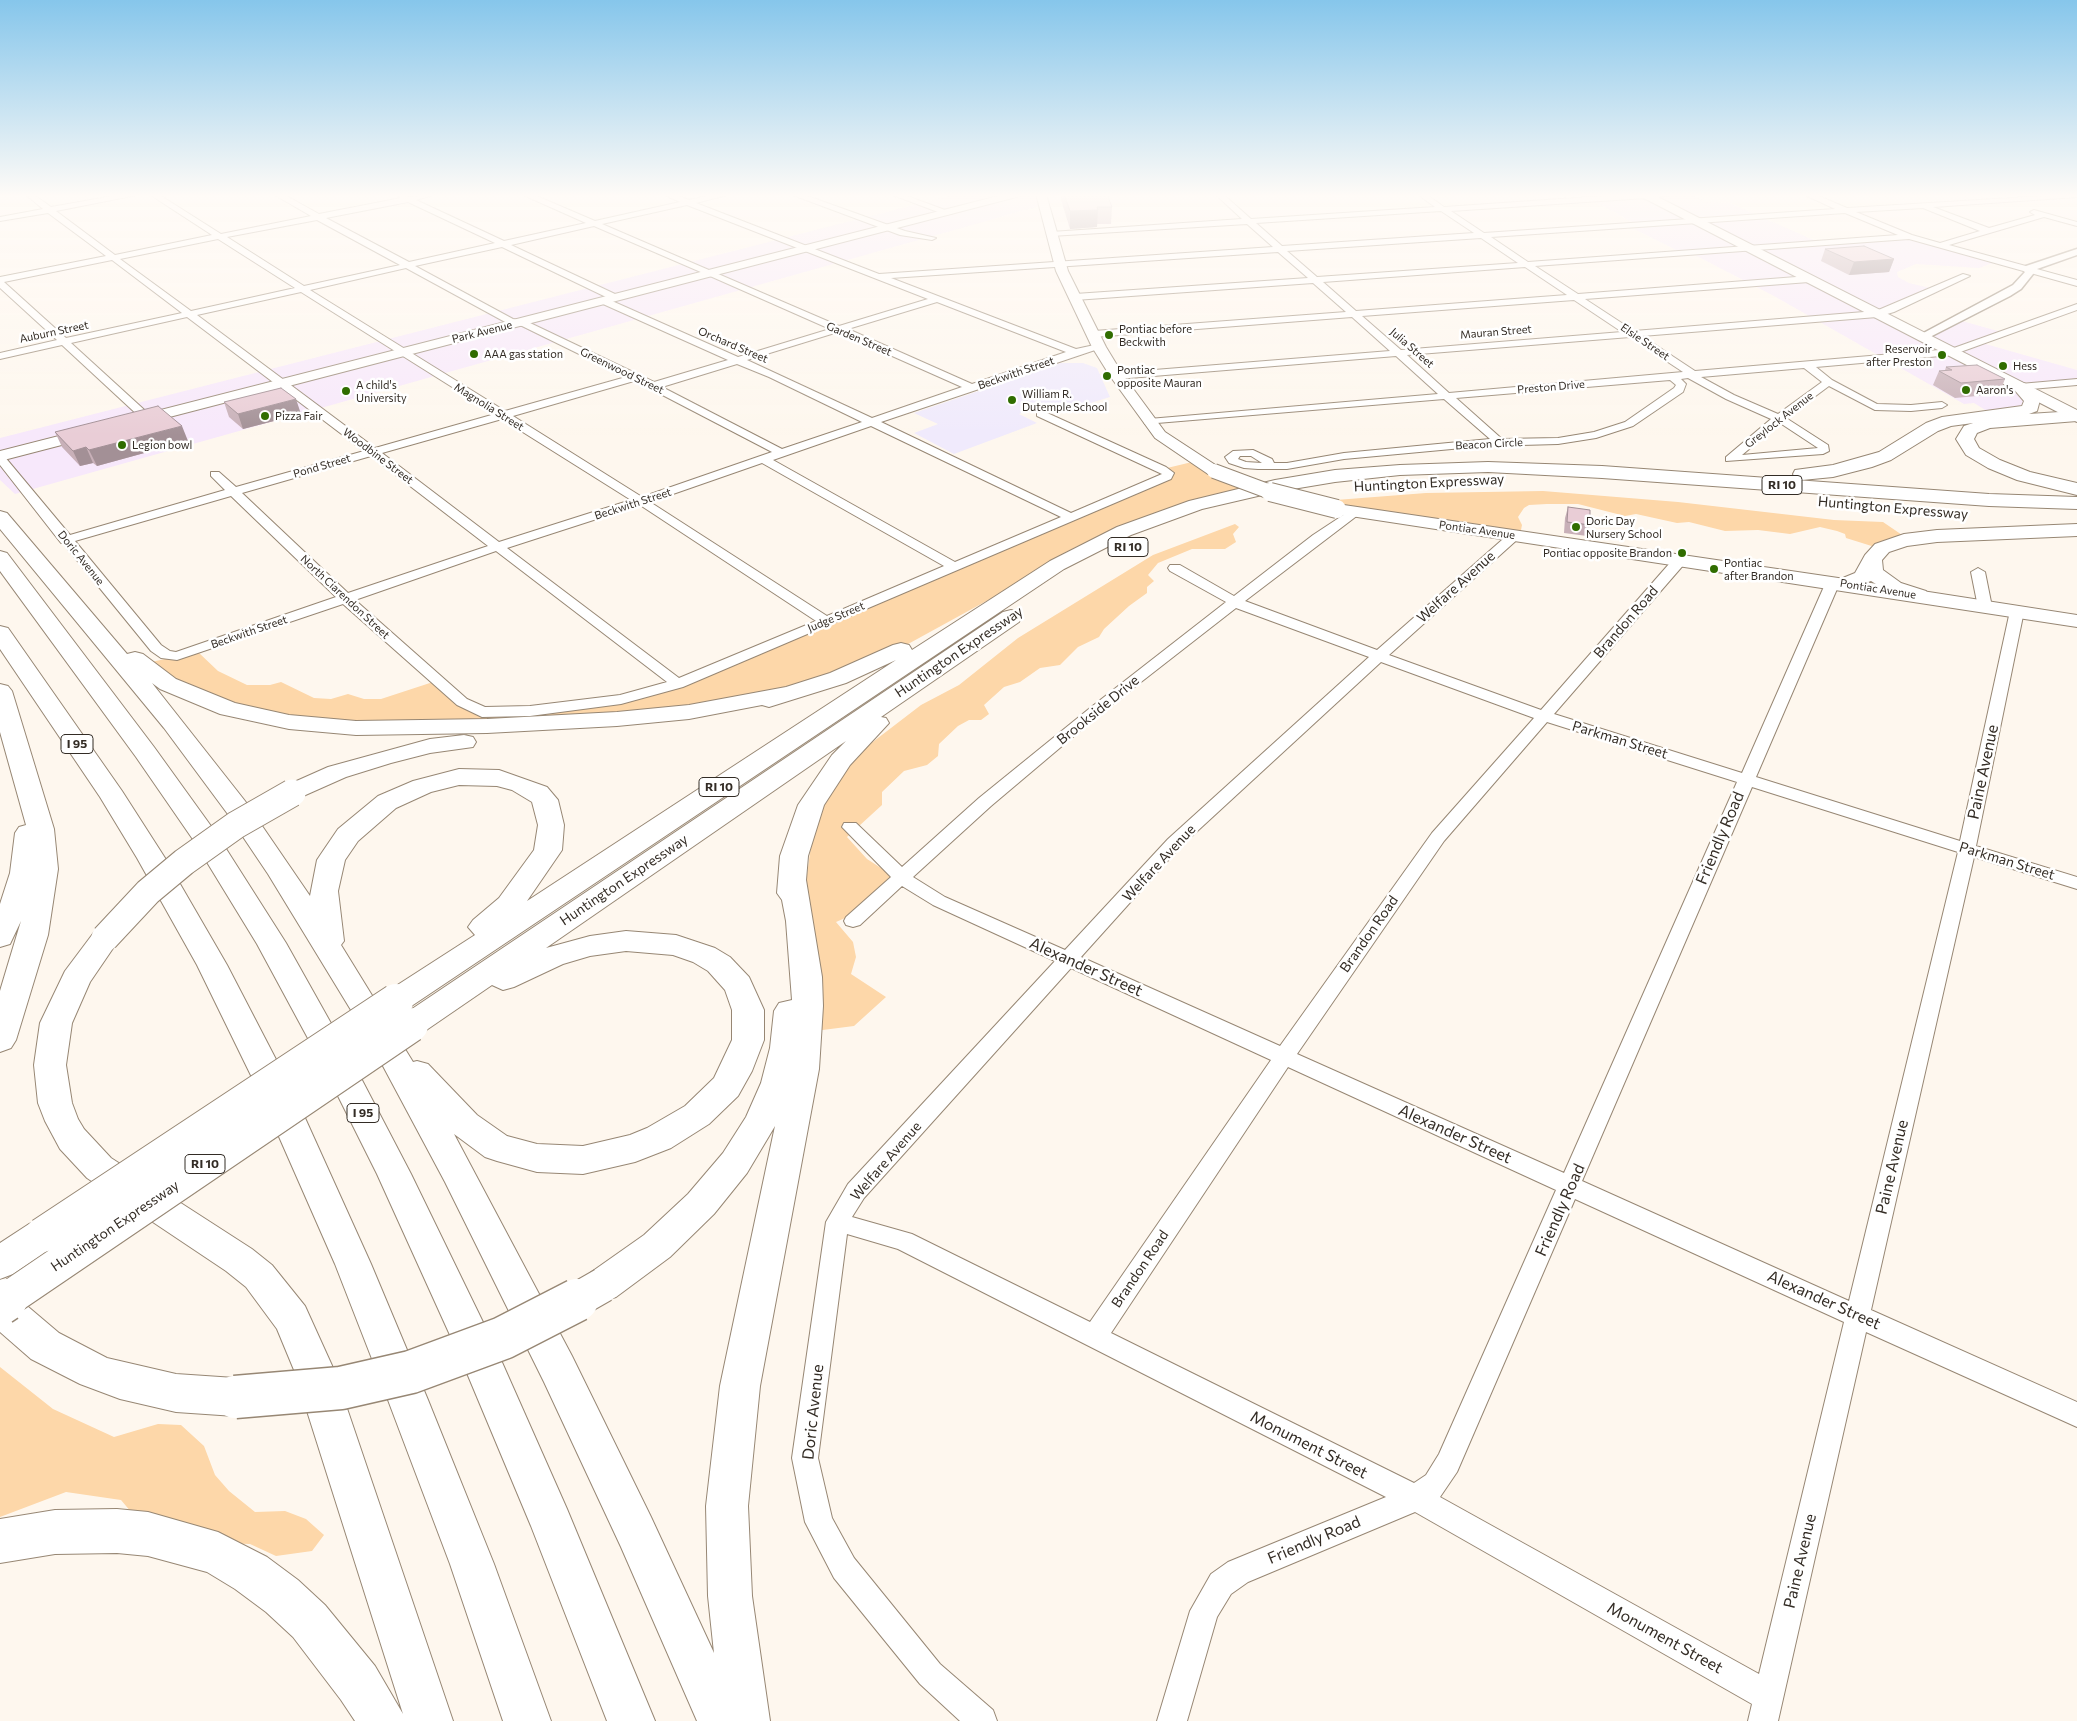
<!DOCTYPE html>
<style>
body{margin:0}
canvas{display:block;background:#fef7ee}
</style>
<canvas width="2077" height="1721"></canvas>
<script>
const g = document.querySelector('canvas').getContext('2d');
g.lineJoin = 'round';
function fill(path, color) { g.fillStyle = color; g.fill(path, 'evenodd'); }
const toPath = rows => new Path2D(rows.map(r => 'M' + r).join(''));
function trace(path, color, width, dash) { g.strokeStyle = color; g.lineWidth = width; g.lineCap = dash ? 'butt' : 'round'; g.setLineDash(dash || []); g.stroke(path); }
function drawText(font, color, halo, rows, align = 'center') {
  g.font = font + ' Commissioner,sans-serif'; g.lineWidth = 5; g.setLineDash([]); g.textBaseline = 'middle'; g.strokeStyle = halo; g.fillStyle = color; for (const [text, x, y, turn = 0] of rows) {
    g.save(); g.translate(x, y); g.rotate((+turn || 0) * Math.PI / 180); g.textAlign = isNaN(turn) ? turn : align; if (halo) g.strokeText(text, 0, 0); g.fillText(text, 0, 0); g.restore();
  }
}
fill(toPath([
 [957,194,1034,194,1043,205,15,494,0,480,0,438],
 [1582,194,1689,194,1706,202,1730,203,1820,243,1904,238,1995,262,1979,268,1916,264,1897,272,1898,277,1909,283,1934,289,1884,314,1930,338,1962,321,2005,333,1982,343,2077,370,2077,382,2012,388,2022,394,2027,403,2021,410,1987,411,1974,403,1964,404,1774,296,1691,253,1682,253,1646,235,1629,226,1635,224]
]), '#f7e8fb');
fill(toPath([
 [1061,363,1083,363,1097,368,1110,397,1055,414,1037,406,1019,414,1037,423,954,454,914,433,938,424,914,413]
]), '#f0eafc');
fill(toPath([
 [1192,462,1249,487,1175,506,1105,533,1066,552,1001,593,899,649,755,702,513,725,275,721,137,665,198,652,218,671,247,685,270,685,281,682,314,698,331,699,348,694,364,699,381,699,433,682,447,696,486,713,639,696,1166,476,1163,469],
 [1543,491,1678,502,1834,520,1883,522,1908,539,1878,548,1846,538,1845,534,1837,531,1820,527,1790,534,1758,530,1725,531,1689,522,1677,523,1636,514,1625,516,1578,504,1547,504,1529,505,1524,508,1518,517,1522,525,1520,535,1355,512,1336,500,1426,493],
 [1235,524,1239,527,1233,534,1236,542,1225,549,1192,549,1158,563,1148,575,1154,581,1147,587,1147,593,1129,606,1104,629,1099,637,1078,647,1060,665,1040,668,1020,682,1004,687,984,705,989,714,981,720,969,720,958,726,939,744,938,756,927,765,904,771,882,792,882,805,847,837,867,859,895,877,852,915,836,922,853,942,856,957,851,974,886,997,854,1026,799,1033,805,889,816,810,861,751,921,705,959,685,1018,638,1153,555],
 [0,1367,53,1409,114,1437,158,1424,181,1425,204,1446,215,1475,229,1491,255,1512,285,1511,306,1519,324,1535,312,1551,276,1556,250,1544,217,1543,142,1525,121,1500,66,1492,0,1517]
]), '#fdd7a9');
const minor = toPath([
 [25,194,33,194,51,207,124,194,142,194,56,211,115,255,212,235,149,194,158,194,221,234,311,216,273,194,283,194,319,214,401,198,395,194,409,197,437,194,416,200,504,241,586,223,521,194,532,194,595,221,680,202,662,194,673,194,689,200,716,194,731,194,696,203,879,274,1273,247,1247,224,1051,236,1047,234,1051,232,1242,219,1215,194,1223,194,1251,219,1435,207,1417,194,1426,194,1444,207,1634,194,1650,196,1646,198,1451,211,1484,233,1835,209,1803,194,1814,194,1847,208,2077,194,2077,197,1933,207,1989,228,2035,215,2030,212,2034,210,2077,222,2077,226,2044,217,1949,245,2077,280,2077,286,1909,239,1535,266,1578,294,1809,276,1813,279,1809,282,1585,299,1634,331,1876,311,1963,274,1970,276,1894,312,1877,317,1642,336,1695,371,1951,349,2077,304,2077,310,1952,355,1816,367,1832,380,1877,404,1911,405,1942,402,1947,405,1942,408,1911,411,1875,410,1829,386,1786,418,1828,445,1829,451,1823,454,1726,461,1726,457,1771,419,1726,399,1688,378,1681,379,1686,384,1683,392,1633,426,1596,438,1558,444,1484,446,1344,459,1287,469,1258,469,1244,468,1229,463,1225,457,1233,451,1253,450,1272,459,1274,463,1287,463,1344,453,1490,439,1444,399,1145,424,1144,422,1149,419,1438,394,1396,356,1117,379,1112,376,1117,373,1390,351,1352,317,1094,337,1089,334,1094,331,1346,312,1313,283,1075,300,1070,297,1075,294,1308,278,1278,252,891,278,1076,349,1099,344,1104,347,881,422,1071,513,1162,474,1037,416,1037,412,1045,412,1166,467,1174,473,1171,479,683,687,621,704,530,716,482,717,457,705,343,604,177,660,161,658,151,651,63,543,61,543,0,465,0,455,4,456,70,535,225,490,211,476,211,472,219,472,236,487,364,451,187,317,71,343,151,416,151,420,147,421,143,420,62,345,0,359,0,353,57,340,0,288,0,277,106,256,48,213,0,221,0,217,43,209,25,194],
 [408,202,495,243,409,262,326,218,408,202],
 [687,205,928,299,839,326,602,224,687,205],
 [1923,208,1980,231,1940,243,1912,235,1856,212,1923,208],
 [1441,211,1474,233,1282,246,1256,223,1441,211],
 [1845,213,1898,235,1528,262,1491,237,1845,213],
 [317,220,400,265,304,286,227,237,317,220],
 [594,226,710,276,830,329,738,357,612,301,617,296,615,294,511,245,594,226],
 [1481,238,1518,263,1317,277,1287,251,1481,238],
 [218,239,295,288,191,311,120,259,218,239],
 [502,247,606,297,601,302,603,304,728,360,654,382,528,322,513,319,415,266,502,247],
 [112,260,182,313,66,338,4,282,112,260],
 [1525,267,1567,295,1356,311,1323,282,1525,267],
 [406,268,507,323,522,326,626,377,505,411,310,290,406,268],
 [301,292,495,414,375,448,197,315,301,292],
 [1574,300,1622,332,1401,350,1362,316,1574,300],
 [937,302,1066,352,972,384,848,329,937,302],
 [838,332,962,387,872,418,747,360,838,332],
 [1630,337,1683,372,1449,393,1407,355,1630,337],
 [737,364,769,377,862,422,782,449,662,387,737,364],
 [1804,368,1822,382,1778,414,1734,395,1701,377,1804,368],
 [1670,380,1676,385,1674,388,1625,422,1594,432,1558,438,1502,439,1456,398,1670,380],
 [634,381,649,388,772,452,642,497,513,416,634,381],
 [502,419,631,500,499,542,382,453,502,419],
 [1780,423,1818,448,1742,455,1780,423],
 [871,426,1061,517,955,562,773,460,871,426],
 [371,456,488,546,348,593,242,493,371,456],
 [1240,456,1251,456,1262,463,1246,462,1238,459,1240,456],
 [762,463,944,566,827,616,650,502,762,463],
 [231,496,336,597,176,652,170,651,161,645,75,541,231,496],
 [640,505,816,621,679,678,507,548,640,505],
 [496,551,667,682,620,695,530,706,485,707,467,699,355,600,496,551],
 [790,194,802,194,905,231,936,238,932,240,900,235,790,194],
 [890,194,902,194,953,213,946,215,890,194],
 [2077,379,2077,385,2020,390,2015,387,2020,384,2077,379],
 [1354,508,1360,512,1358,515,1245,601,1377,650,1511,532,1519,532,1521,535,1519,538,1389,655,1541,710,1676,556,1686,556,1687,559,1686,562,1554,714,1742,773,1826,582,1828,579,1838,579,1840,582,1756,777,1960,841,2010,611,2017,607,2024,611,1976,846,2077,877,2077,889,1974,857,1871,1310,2077,1402,2077,1427,1866,1332,1778,1721,1748,1721,1752,1704,1415,1512,1248,1582,1231,1594,1217,1617,1187,1721,1157,1721,1190,1611,1211,1574,1228,1562,1386,1497,898,1249,847,1234,818,1458,832,1518,854,1558,940,1664,993,1710,997,1721,960,1721,920,1684,834,1578,805,1522,792,1458,826,1222,848,1184,1055,961,933,905,902,886,860,925,853,927,846,925,844,921,846,917,891,877,842,827,844,823,856,823,902,867,979,798,1090,708,1226,602,1170,571,1168,568,1170,565,1180,565,1234,596,1313,535,1354,508],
 [1236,608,1369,657,1168,839,1065,950,945,897,913,877,991,806,1100,714,1236,608],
 [1381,662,1534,718,1432,833,1280,1046,1081,957,1180,847,1381,662],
 [1547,722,1737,782,1564,1173,1297,1054,1444,841,1547,722],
 [1752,787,1958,852,1849,1301,1582,1181,1752,787],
 [1071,968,1271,1060,1090,1322,912,1234,852,1217,864,1198,1071,968],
 [1288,1067,1556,1190,1439,1454,1426,1475,1414,1483,1111,1333,1288,1067],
 [1575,1199,1844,1322,1759,1674,1440,1497,1457,1472,1575,1199],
 [1978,568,1985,572,1992,607,1985,611,1978,607,1971,572,1978,568]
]);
const tertiary = toPath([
 [1642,194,1675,194,1646,199,1643,198,1642,194],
 [2077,249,2077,255,2037,269,2021,289,2010,296,1926,339,1922,341,1916,337,2013,285,2025,272,2022,269,2023,267,2077,249]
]);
const secondary = toPath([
 [1036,194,1046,194,1068,271,1106,347,1123,375,1165,432,1220,468,1222,471,1220,474,1208,474,1155,438,1110,376,1092,347,1056,271,1036,194],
 [1337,504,1845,579,2077,615,2077,627,1331,513,1329,509,1331,505,1337,504]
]);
const primary = toPath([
 [1006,194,1028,194,0,461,0,451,1006,194],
 [1636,194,1652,194,2077,410,2077,422,1636,194]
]);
const motorway = toPath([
 [2020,382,2026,384,2040,400,2037,411,2029,414,2075,411,2077,411,2077,421,1990,428,1977,433,1974,439,1979,448,2000,460,2030,472,2077,483,2077,495,2017,480,1988,468,1966,455,1956,439,1964,426,1973,423,1951,426,1938,431,1891,460,1872,467,1833,477,1802,480,1795,478,1793,474,1795,470,1833,465,1879,452,1926,423,1942,417,2022,406,2024,401,2012,387,2020,382],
 [1488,462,1602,466,1989,494,2077,497,2077,509,1989,506,1602,478,1488,472,1400,475,1335,482,1275,492,1202,509,1131,535,1064,569,407,1009,396,1012,385,1009,381,1001,385,993,475,935,468,927,473,920,499,898,534,850,538,825,532,802,512,790,497,786,459,785,431,792,396,808,358,841,345,860,338,891,344,941,341,945,413,1062,417,1061,428,1064,477,1115,507,1136,537,1144,583,1146,630,1135,647,1128,685,1106,714,1078,732,1040,732,1010,725,990,708,971,693,962,673,955,626,951,590,956,563,964,514,987,503,990,492,985,422,1033,411,1036,400,1033,395,1025,400,1017,1003,612,1011,610,1019,612,1022,617,1019,622,881,717,886,718,889,723,850,765,824,805,808,856,806,880,822,977,823,1006,819,1069,760,1386,748,1506,752,1596,770,1721,697,1721,621,1547,544,1382,445,1182,368,1038,268,874,227,813,164,728,0,529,0,511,7,513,127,654,135,652,143,654,176,679,235,703,289,715,356,721,487,719,617,712,689,705,786,687,830,673,893,645,901,643,909,645,912,650,1050,561,1117,527,1189,501,1275,480,1335,470,1400,465,1488,462],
 [896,660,527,901,562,850,564,825,558,800,547,787,499,770,459,769,413,781,378,796,338,829,321,854,317,860,310,896,245,801,152,683,160,689,220,714,289,729,356,735,487,733,617,726,689,719,762,705,769,707,846,683,896,660],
 [846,741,832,755,798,805,780,856,777,893,782,900,786,921,792,1000,779,1003,774,1011,770,1048,761,1083,746,1117,723,1153,688,1194,644,1235,590,1273,584,1285,590,1297,603,1301,616,1297,670,1257,714,1214,747,1173,775,1126,720,1386,706,1506,708,1596,714,1653,651,1517,572,1356,454,1134,485,1157,497,1161,537,1172,583,1174,635,1162,671,1148,709,1124,738,1096,752,1071,764,1040,764,1010,749,977,730,957,715,948,676,935,626,931,590,936,546,948,846,741],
 [2077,524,2077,536,1937,542,1907,546,1889,552,1882,560,1883,570,1901,583,1926,591,1929,596,1926,601,1918,602,1887,591,1871,581,1845,590,1838,588,1834,584,1838,580,1855,573,1865,555,1875,544,1904,534,1937,530,2077,524],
 [0,551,7,553,154,747,216,833,286,943,351,1059,411,1174,497,1351,567,1509,655,1721,607,1721,531,1526,464,1366,377,1174,324,1068,257,944,194,841,136,757,0,571,0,551],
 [0,626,8,628,122,791,165,858,227,965,296,1098,371,1264,428,1400,494,1564,551,1721,503,1721,450,1564,388,1400,335,1264,262,1098,197,965,137,858,100,797,0,649,0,626],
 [0,684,8,686,12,691,54,829,58,869,48,935,16,1040,11,1048,0,1052,0,991,21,921,10,944,0,947,0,904,10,873,15,833,19,827,26,825,0,732,0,684],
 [464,735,473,737,476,742,473,747,430,753,391,763,346,777,292,801,283,799,279,793,283,787,328,767,430,739,464,735],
 [105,928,115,931,120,938,90,982,72,1023,66,1065,72,1103,78,1119,84,1129,111,1158,252,1249,272,1265,305,1306,334,1370,453,1721,355,1721,341,1700,293,1637,266,1612,235,1589,207,1572,148,1556,117,1553,55,1554,0,1563,0,1519,55,1510,117,1509,148,1512,218,1532,267,1557,298,1580,325,1605,375,1666,403,1714,294,1370,277,1329,246,1287,226,1271,87,1178,60,1149,45,1121,38,1103,34,1065,40,1023,65,971,95,931,105,928],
 [42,1220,55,1224,60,1235,55,1246,13,1274,0,1279,0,1243,29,1224,42,1220],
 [0,1289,13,1294,59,1333,107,1358,176,1374,235,1378,249,1384,255,1397,249,1410,235,1416,176,1412,120,1399,80,1384,31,1359,0,1332,0,1289]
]);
trace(minor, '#978774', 2);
trace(tertiary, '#978774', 3);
trace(secondary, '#978774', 2);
trace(primary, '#978774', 2);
trace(motorway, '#978774', 2);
fill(minor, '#fff');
fill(tertiary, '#fff');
fill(secondary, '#fff');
fill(primary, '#fff');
fill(motorway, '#fff');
const secondaryBridgeFar1 = toPath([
 [1214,471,1273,493]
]);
const secondaryBridge = toPath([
 [1270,492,1337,509]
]);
const motorwayBridgeFar2 = toPath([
 [105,938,148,892,184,862,236,825,292,793]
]);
const motorwayBridgeFar1 = toPath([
 [42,1235,396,1001],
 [5,1301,411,1025],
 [575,1301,603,1285]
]);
const motorwayBridge = toPath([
 [0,1304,6,1300],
 [235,1397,341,1388,411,1372,503,1338,577,1300]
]);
trace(secondaryBridgeFar1, '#978774', 16, []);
trace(secondaryBridge, '#978774', 20, []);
trace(motorwayBridgeFar2, '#978774', 29, []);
trace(motorwayBridgeFar1, '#978774', 36, []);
trace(motorwayBridge, '#978774', 45, []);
trace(secondaryBridgeFar1, '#fff', 14);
trace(secondaryBridge, '#fff', 18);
trace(motorwayBridgeFar2, '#fff', 27);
trace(motorwayBridgeFar1, '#fff', 34);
trace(motorwayBridge, '#fff', 42);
fill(toPath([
 [1061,194,1107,194,1112,207,1111,224,1097,224,1097,227,1070,229,1061,200],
 [1825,249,1894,259,1889,272,1849,275,1821,261],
 [1946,367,2005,379,1999,394,1955,398,1933,385,1939,371,1945,370],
 [224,402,301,414,243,429,229,417],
 [55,432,188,441,97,466,93,463,80,466,62,447],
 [1568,507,1590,525,1587,536,1564,533,1565,518]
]), '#c8b0b8');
fill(toPath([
 [1098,210,1097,227,1070,229,1070,211],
 [1894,259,1889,272,1849,275,1854,262],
 [296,399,301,414,243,429,238,414],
 [182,426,188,441,97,466,89,450],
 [86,447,93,463,80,466,73,451]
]), '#a39096');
const building = toPath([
 [1064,194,1107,194,1112,207,1097,207,1098,210,1070,211,1064,194],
 [1864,246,1894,259,1854,262,1825,249,1864,246],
 [1977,365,2005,379,1961,383,1939,371,1952,370,1946,367,1977,365],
 [281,388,296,399,238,414,224,402,281,388],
 [158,406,182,426,89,450,86,447,73,451,55,432,158,406],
 [1568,507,1590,510,1590,525,1567,522,1568,507]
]);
fill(building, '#e9cdd6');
trace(building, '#a39096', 1);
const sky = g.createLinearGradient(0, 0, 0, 435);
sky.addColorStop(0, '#86c6eb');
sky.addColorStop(0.45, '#fffbf7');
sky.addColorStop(1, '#fffbf700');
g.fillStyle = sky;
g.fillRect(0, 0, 2077, 435);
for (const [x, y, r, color] of [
 [1109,335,5,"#306d00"],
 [474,354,5,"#306d00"],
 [1942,355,5,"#306d00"],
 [2003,366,5,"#306d00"],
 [1107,376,5,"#306d00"],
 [1966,390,5,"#306d00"],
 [346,391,5,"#306d00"],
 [1012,400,5,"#306d00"],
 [265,416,5,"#306d00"],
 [122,445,5,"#306d00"],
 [1576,527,5,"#306d00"],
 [1682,553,5,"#306d00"],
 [1714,569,5,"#306d00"]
]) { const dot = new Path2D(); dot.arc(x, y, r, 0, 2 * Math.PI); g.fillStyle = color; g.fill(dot); trace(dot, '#fff', 2); }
drawText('11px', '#332c25', '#fff', [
 ["Pontiac before",1119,329],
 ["Beckwith",1119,342],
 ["Reservoir",1932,349,"right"],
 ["after Preston",1932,362,"right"],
 ["AAA gas station",484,354],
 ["Hess",2013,366],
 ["Pontiac",1117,370],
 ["opposite Mauran",1117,383],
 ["A child's",356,385],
 ["University",356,398],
 ["Aaron's",1976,390],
 ["William R.",1022,394],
 ["Dutemple School",1022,407],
 ["Pizza Fair",275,416],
 ["Legion bowl",132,445],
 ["Doric Day",1586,521],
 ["Nursery School",1586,534],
 ["Pontiac opposite Brandon",1672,553,"right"],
 ["Pontiac",1724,563],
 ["after Brandon",1724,576]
], 'left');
drawText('11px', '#332c25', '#fff', [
 ["Auburn Street",54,332,-12],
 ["Park Avenue",482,332,-14],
 ["Mauran Street",1496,332,-5],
 ["Garden Street",859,339,23],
 ["Elsie Street",1645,342,34],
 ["Orchard Street",733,345,23],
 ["Julia Street",1412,348,41],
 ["Greenwood Street",622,371,26],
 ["Beckwith Street",1016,373,-19],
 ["Preston Drive",1551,387,-5],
 ["Magnolia Street",489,407,32],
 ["Greylock Avenue",1779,420,-38],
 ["Beacon Circle",1489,444,-3],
 ["Woodbine Street",378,456,37],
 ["Pond Street",322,466,-16],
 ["Beckwith Street",633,504,-18],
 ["Pontiac Avenue",1477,530,8],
 ["Doric Avenue",81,558,51],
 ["Pontiac Avenue",1878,589,9],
 ["North Ciarendon Street",345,597,43],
 ["Judge Street",836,617,-23],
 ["Beckwith Street",249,632,-19]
]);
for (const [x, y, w] of [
 [1782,485,40],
 [1128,547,40],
 [77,744,32],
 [719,787,40],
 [363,1113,32],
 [205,1164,40]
]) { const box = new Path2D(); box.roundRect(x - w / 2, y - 9.5, w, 19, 4); g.fillStyle = '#fff'; g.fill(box); trace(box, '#332c25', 1); }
drawText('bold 12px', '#332c25', null, [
 ["RI 10",1782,485],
 ["RI 10",1128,547],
 ["I 95",77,744],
 ["RI 10",719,787],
 ["I 95",363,1113],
 ["RI 10",205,1164]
]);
drawText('14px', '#332c25', '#fff', [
 ["Huntington Expressway",1429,483,-3],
 ["Huntington Expressway",1893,508,5],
 ["Welfare Avenue",1456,587,-42],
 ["Brandon Road",1626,622,-49],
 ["Huntington Expressway",959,652,-34],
 ["Brookside Drive",1098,710,-39],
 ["Parkman Street",1620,740,17],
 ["Parkman Street",2007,861,17],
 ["Welfare Avenue",1159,863,-47],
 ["Huntington Expressway",624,880,-34],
 ["Brandon Road",1369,934,-55],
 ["Welfare Avenue",886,1161,-49],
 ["Huntington Expressway",115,1226,-34],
 ["Brandon Road",1140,1269,-56]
]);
drawText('16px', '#332c25', '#fff', [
 ["Paine Avenue",1983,772,-78],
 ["Friendly Road",1720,838,-67],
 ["Alexander Street",1086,967,24],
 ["Alexander Street",1455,1134,24],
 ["Paine Avenue",1892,1167,-77],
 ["Friendly Road",1560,1210,-66],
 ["Alexander Street",1824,1300,24],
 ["Doric Avenue",813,1412,-84],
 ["Monument Street",1309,1445,27],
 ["Friendly Road",1314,1540,-23],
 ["Paine Avenue",1800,1561,-77],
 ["Monument Street",1665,1638,29]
]);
</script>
